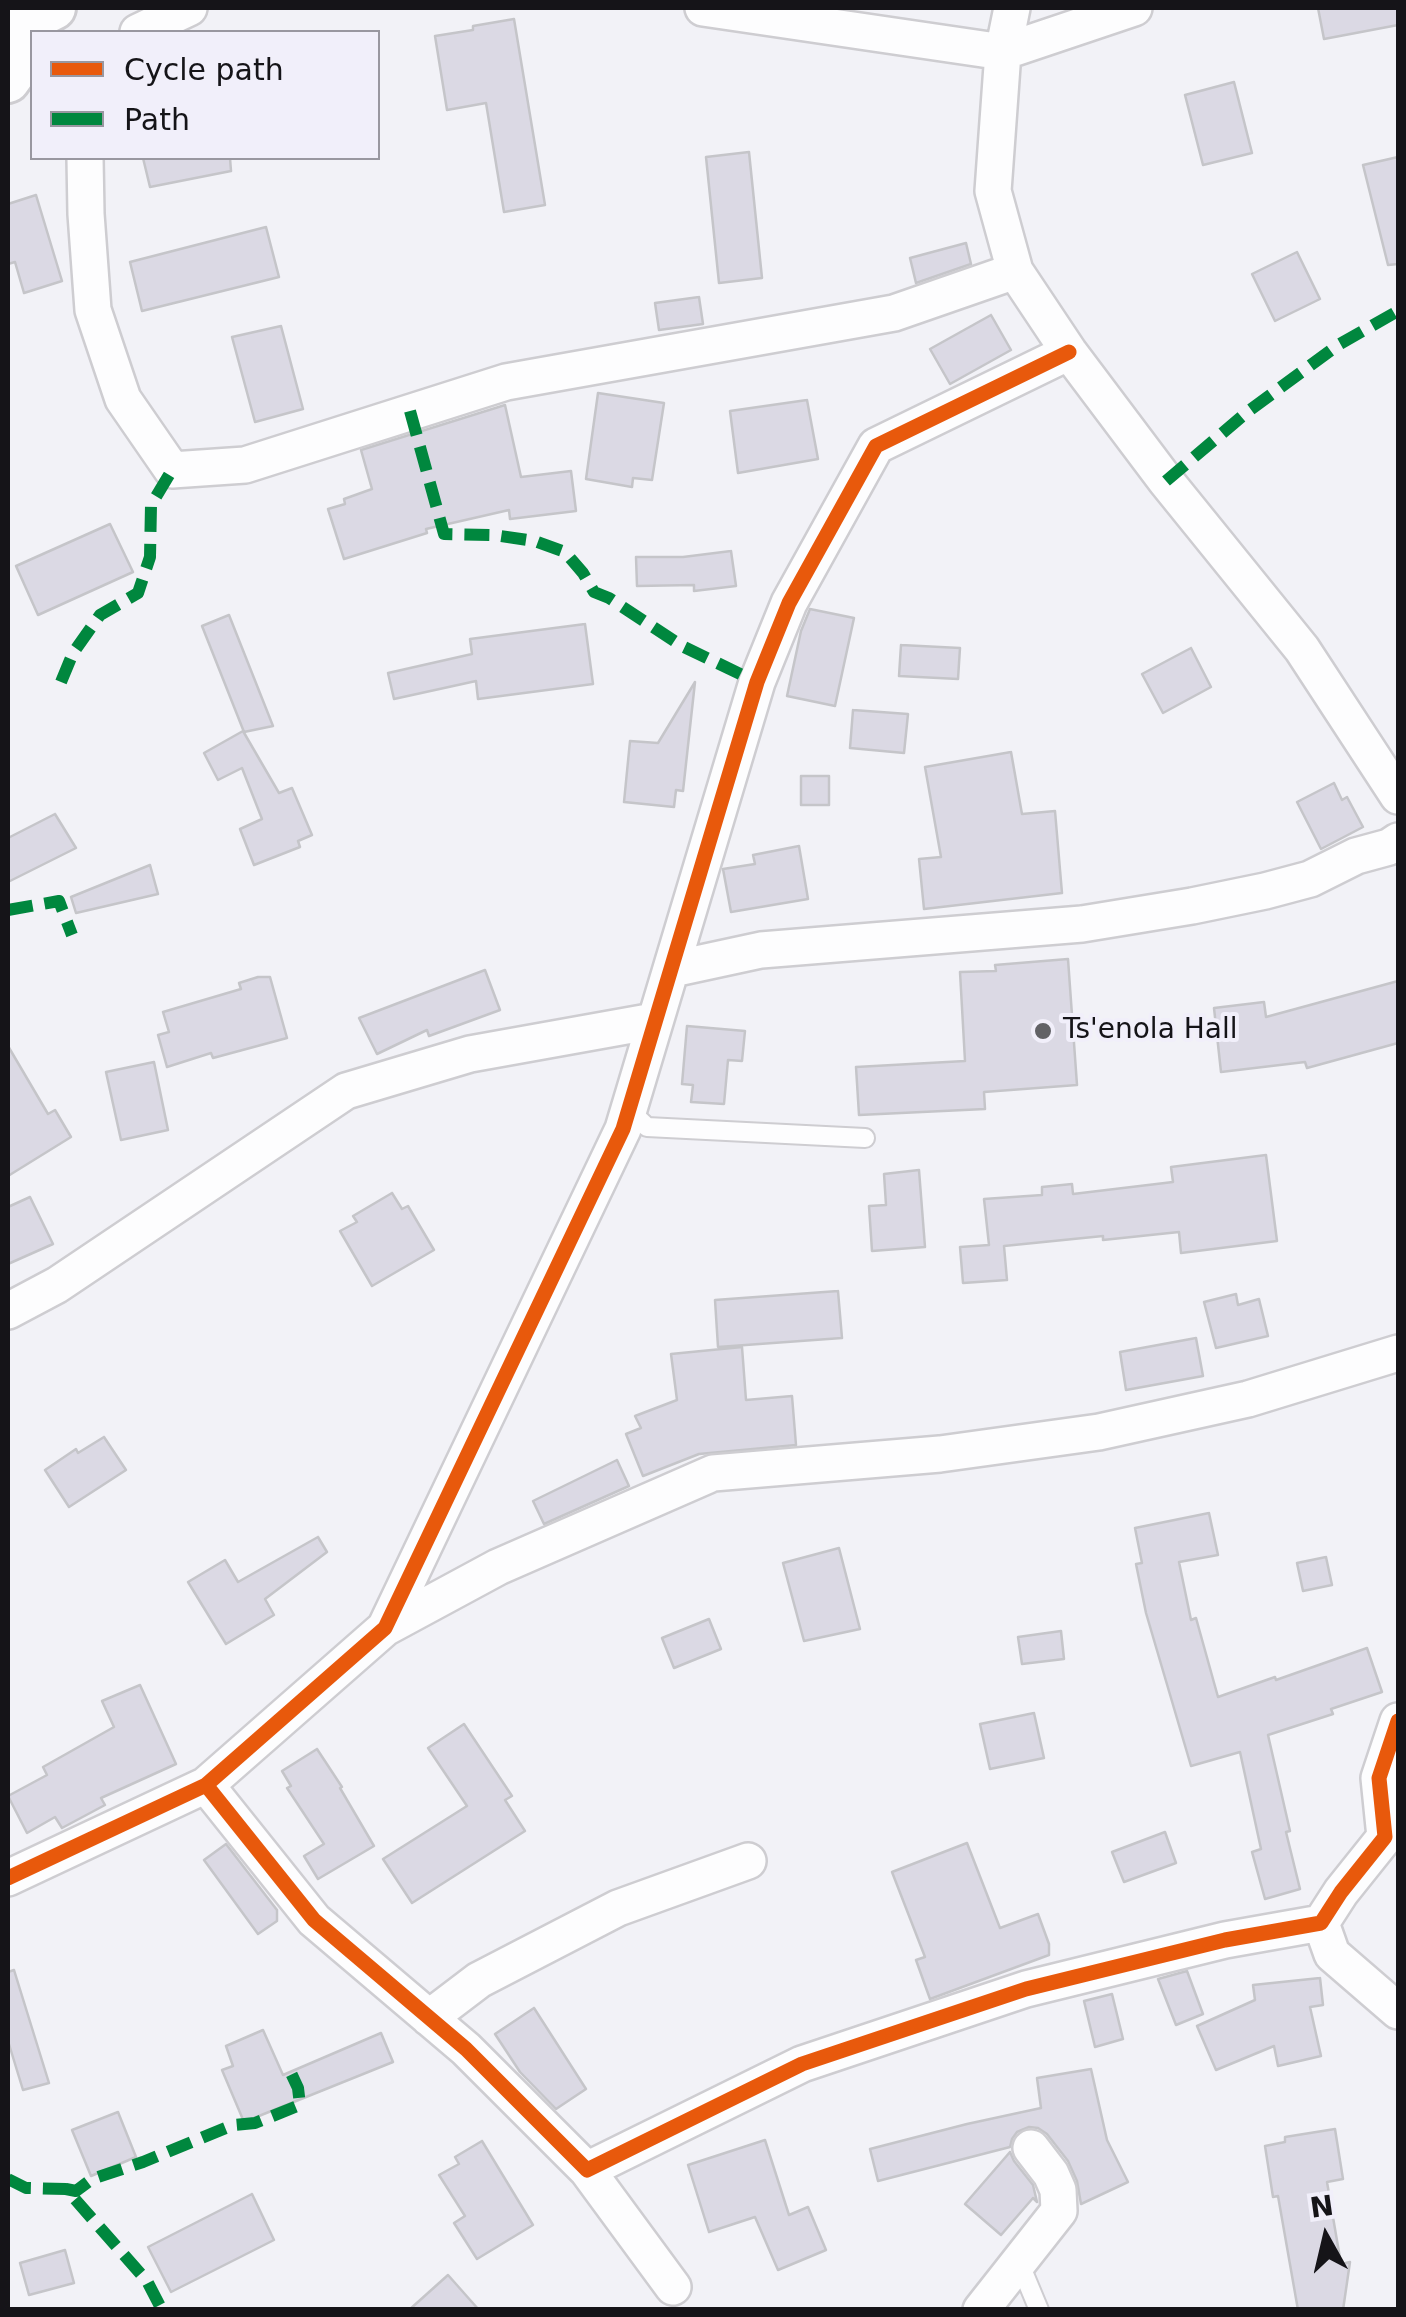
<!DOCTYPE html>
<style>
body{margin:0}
#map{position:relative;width:1406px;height:2317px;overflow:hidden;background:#f2f2f7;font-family:"DejaVu Sans",sans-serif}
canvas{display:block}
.frame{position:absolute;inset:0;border:10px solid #151418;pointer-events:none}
.legend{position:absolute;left:30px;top:30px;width:350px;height:130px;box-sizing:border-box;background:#f1effa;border:2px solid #9997a0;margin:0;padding:12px 18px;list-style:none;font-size:30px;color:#151418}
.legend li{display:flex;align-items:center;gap:20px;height:50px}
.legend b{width:50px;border:2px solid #9997a0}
.north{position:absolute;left:1276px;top:2187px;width:100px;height:100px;-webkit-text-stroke:8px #f1effa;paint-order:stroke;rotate:352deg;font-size:28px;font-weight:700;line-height:40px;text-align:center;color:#151418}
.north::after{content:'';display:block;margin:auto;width:35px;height:45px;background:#151418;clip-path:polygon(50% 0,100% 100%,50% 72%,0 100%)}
</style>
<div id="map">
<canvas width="1406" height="2317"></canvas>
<div class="frame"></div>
<ul class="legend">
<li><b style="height:12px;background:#e8590c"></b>Cycle path</li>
<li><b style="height:12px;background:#00873e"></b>Path</li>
</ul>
<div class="north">N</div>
</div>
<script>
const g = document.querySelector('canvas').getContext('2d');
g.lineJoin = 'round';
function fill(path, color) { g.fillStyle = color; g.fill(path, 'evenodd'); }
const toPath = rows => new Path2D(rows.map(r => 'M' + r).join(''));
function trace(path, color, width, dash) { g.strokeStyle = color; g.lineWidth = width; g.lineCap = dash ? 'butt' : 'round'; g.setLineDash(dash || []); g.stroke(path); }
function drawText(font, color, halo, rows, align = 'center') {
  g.font = font + ' "DejaVu Sans",sans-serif'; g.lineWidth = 8; g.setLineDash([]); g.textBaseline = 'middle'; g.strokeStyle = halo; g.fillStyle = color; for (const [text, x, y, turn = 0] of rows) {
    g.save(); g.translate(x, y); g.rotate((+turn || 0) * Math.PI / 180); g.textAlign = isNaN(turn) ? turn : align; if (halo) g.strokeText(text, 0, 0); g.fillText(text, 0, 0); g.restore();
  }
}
const building = toPath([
 [1318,8,1398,8,1398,25,1324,39,1318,8],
 [514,19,545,205,504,212,486,103,447,110,435,36,473,30,473,26,514,19],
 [1234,82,1252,153,1203,165,1185,95,1234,82],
 [749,152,762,278,719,283,706,157,749,152],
 [1398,157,1398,264,1388,265,1363,165,1398,157],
 [143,158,230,158,231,171,150,187,143,158],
 [36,195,62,281,24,293,15,262,8,264,8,204,36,195],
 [266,227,279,277,142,311,130,262,266,227],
 [966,243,971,264,916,283,910,258,966,243],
 [1297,252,1320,299,1275,321,1252,274,1297,252],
 [699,297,703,324,659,330,655,303,699,297],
 [991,315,1011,350,950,384,930,349,991,315],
 [281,326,303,409,255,422,232,337,281,326],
 [598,393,664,403,652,480,633,478,632,487,586,479,598,393],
 [807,400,818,459,738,473,730,411,807,400],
 [505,405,521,477,571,471,576,511,510,519,509,510,426,529,427,533,344,559,328,509,345,504,344,499,372,489,361,450,505,405],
 [110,524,133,572,38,615,16,566,110,524],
 [731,551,736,586,694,591,694,585,637,586,636,557,683,557,731,551],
 [810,609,854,618,835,706,787,696,801,631,810,609],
 [229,615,273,726,244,732,202,626,229,615],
 [585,624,593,684,478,699,476,681,394,699,388,673,472,654,470,639,585,624],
 [901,645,960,648,958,679,899,676,901,645],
 [1191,648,1211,687,1163,713,1142,674,1191,648],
 [695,682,683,791,676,790,674,807,624,802,630,741,658,743,695,682],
 [853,710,908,714,904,753,850,748,853,710],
 [243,731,279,793,292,788,312,835,298,841,300,847,254,865,240,829,262,819,242,768,218,780,204,753,243,731],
 [1011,752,1022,814,1055,811,1062,893,924,909,919,859,941,857,925,767,1011,752],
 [801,776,829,776,829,805,801,805,801,776],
 [1334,783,1342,800,1347,797,1363,827,1321,849,1297,802,1334,783],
 [55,814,76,848,8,882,8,838,55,814],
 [799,846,808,899,731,912,723,869,755,864,753,855,799,846],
 [150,865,158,894,76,913,71,897,150,865],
 [1068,959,1077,1085,984,1092,985,1109,859,1115,856,1067,965,1061,960,972,996,971,995,965,1068,959],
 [485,970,500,1010,429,1036,427,1030,377,1054,359,1018,485,970],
 [258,977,270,977,287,1038,213,1058,211,1053,167,1067,158,1035,169,1032,163,1012,241,989,239,983,258,977],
 [1398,981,1398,1043,1307,1068,1305,1062,1221,1072,1214,1008,1264,1002,1266,1017,1398,981],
 [687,1026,745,1031,742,1061,728,1060,724,1104,691,1102,693,1085,682,1084,687,1026],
 [8,1046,48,1114,55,1110,71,1137,8,1176,8,1046],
 [154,1062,168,1130,121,1140,106,1072,154,1062],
 [1266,1155,1277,1241,1181,1253,1179,1232,1103,1240,1103,1236,1004,1246,1007,1280,963,1283,960,1247,989,1245,984,1199,1042,1195,1042,1187,1072,1184,1073,1194,1173,1182,1171,1167,1266,1155],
 [919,1170,925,1247,872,1251,869,1206,886,1205,884,1174,919,1170],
 [392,1193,402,1209,408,1206,434,1250,372,1286,340,1231,357,1222,353,1216,392,1193],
 [30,1197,53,1244,8,1264,8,1207,30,1197],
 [838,1291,842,1338,718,1347,715,1300,838,1291],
 [1236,1294,1238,1305,1259,1299,1268,1336,1216,1348,1204,1302,1236,1294],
 [1196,1338,1203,1376,1126,1390,1120,1352,1196,1338],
 [742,1347,746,1400,792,1396,796,1445,699,1454,643,1476,626,1434,641,1428,635,1416,677,1400,671,1354,742,1347],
 [104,1437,126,1470,69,1507,45,1470,76,1449,78,1453,104,1437],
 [617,1460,629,1486,544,1524,533,1501,617,1460],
 [1209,1513,1218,1555,1179,1562,1191,1620,1196,1618,1218,1697,1275,1677,1276,1680,1367,1648,1382,1692,1331,1709,1333,1714,1268,1735,1290,1831,1286,1832,1300,1889,1265,1899,1252,1852,1261,1849,1240,1752,1191,1766,1146,1613,1136,1564,1142,1563,1135,1528,1209,1513],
 [318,1537,327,1552,265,1599,274,1615,226,1644,188,1582,225,1560,238,1582,318,1537],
 [839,1548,860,1629,804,1641,783,1563,839,1548],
 [1326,1557,1332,1585,1303,1591,1297,1563,1326,1557],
 [709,1619,721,1649,674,1668,662,1638,709,1619],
 [1061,1631,1064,1659,1022,1664,1018,1637,1061,1631],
 [140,1685,176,1764,101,1798,105,1805,62,1828,55,1817,27,1833,8,1796,47,1775,43,1767,114,1727,102,1701,140,1685],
 [1034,1713,1044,1758,990,1769,980,1724,1034,1713],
 [464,1724,512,1796,505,1800,525,1831,412,1903,383,1859,467,1806,428,1748,464,1724],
 [317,1749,342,1787,340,1788,374,1846,318,1879,304,1856,324,1844,287,1788,291,1786,282,1771,317,1749],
 [1165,1832,1176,1863,1124,1882,1112,1852,1165,1832],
 [967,1843,1000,1928,1038,1914,1049,1944,1049,1955,930,1999,916,1960,925,1957,892,1872,967,1843],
 [226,1844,277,1910,277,1921,258,1934,204,1860,226,1844],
 [14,1970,49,2083,23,2090,8,2041,8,1972,14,1970],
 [1187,1971,1203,2014,1176,2025,1158,1979,1187,1971],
 [1320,1978,1323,2005,1310,2007,1321,2056,1278,2066,1274,2046,1216,2070,1197,2026,1255,2000,1253,1985,1320,1978],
 [1112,1994,1123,2039,1095,2047,1084,2001,1112,1994],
 [534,2008,586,2089,556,2109,520,2072,495,2034,534,2008],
 [263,2030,283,2075,381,2033,393,2062,244,2122,222,2070,233,2066,226,2046,263,2030],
 [1091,2069,1107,2140,1128,2182,1081,2204,1077,2181,1068,2161,1047,2134,1038,2128,1029,2127,1017,2132,1012,2139,1010,2147,878,2181,870,2149,967,2124,1041,2108,1037,2078,1091,2069],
 [118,2112,136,2157,91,2176,72,2130,118,2112],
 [1335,2129,1343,2179,1327,2182,1341,2264,1350,2262,1343,2310,1298,2310,1278,2196,1273,2197,1265,2146,1285,2142,1285,2137,1335,2129],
 [765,2140,789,2215,808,2207,826,2250,778,2270,755,2217,709,2232,688,2165,765,2140],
 [482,2141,533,2225,477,2259,454,2223,465,2216,439,2175,459,2164,455,2157,482,2141],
 [1010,2152,1014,2161,1033,2185,1037,2202,1033,2198,1001,2235,965,2204,1010,2152],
 [252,2194,274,2240,171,2292,148,2247,252,2194],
 [65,2250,74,2283,29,2295,20,2263,65,2250],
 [448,2275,479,2310,409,2310,448,2275]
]);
fill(building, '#dbd9e4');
trace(building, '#c5c5c9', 2.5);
const service = toPath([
 [629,1110,647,1127,865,1138],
 [1019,2262,1039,2310]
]);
const minor = toPath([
 [703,8,1003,52,1134,8],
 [1012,8,1003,52,993,191,1015,271,1069,352,1166,481,1302,649,1398,796],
 [138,32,189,8],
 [85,158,86,214,93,310,123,399,172,470,245,465,506,382,894,313,1015,271],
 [673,969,761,950,1082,924,1192,906,1265,891,1310,879,1356,856,1389,847,1398,841],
 [8,1311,57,1285,346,1091,470,1054,654,1021],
 [385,1628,498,1567,713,1473,940,1454,1099,1432,1248,1399,1398,1353],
 [206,1785,314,1920,466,2049,587,2170,802,2064,1026,1989,1225,1940,1321,1923,1341,1892,1385,1837,1379,1778,1398,1721],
 [8,1878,206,1785,385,1628,623,1129,757,682,789,603,876,446,1069,352],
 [1321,1923,1332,1954,1398,2011],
 [429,2018,479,1980,618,1908,748,1861],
 [587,2170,673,2287],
 [981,2310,1059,2211,1058,2190,1051,2174,1031,2148]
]);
const tertiary = toPath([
 [8,31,54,8],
 [8,40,15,52,17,61,13,74,8,81]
]);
trace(service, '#cecdd1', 22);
trace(minor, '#cecdd1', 40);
trace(tertiary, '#cecdd1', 48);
trace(service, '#fdfdfe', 18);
trace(minor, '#fdfdfe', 35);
trace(tertiary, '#fdfdfe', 42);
trace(toPath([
 [410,411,444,534,494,535,535,541,565,552,583,573,594,592,609,598,682,646,757,682],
 [1166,481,1246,413,1338,345,1398,311],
 [61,682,73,653,100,615,138,593,150,557,151,505,172,470],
 [8,910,59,901,72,935],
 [8,2179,26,2188,66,2189,147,2281,162,2310],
 [66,2189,76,2191,92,2179,143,2162,233,2125,255,2123,300,2105,298,2088,291,2073]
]), '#00873e', 12, [25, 12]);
trace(toPath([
 [206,1785,314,1920,466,2049,587,2170,802,2064,1026,1989,1225,1940,1321,1923,1341,1892,1385,1837,1379,1778,1398,1721],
 [8,1878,206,1785,385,1628,623,1129,757,682,789,603,876,446,1069,352]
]), '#e8590c', 15);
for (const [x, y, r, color] of [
 [1043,1031,10,"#626266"]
]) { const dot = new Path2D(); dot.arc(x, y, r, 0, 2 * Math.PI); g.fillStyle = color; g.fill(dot); trace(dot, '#f1effa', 4); }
drawText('28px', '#151418', '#f1effa', [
 ["Ts'enola Hall",1063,1031]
], 'left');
</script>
